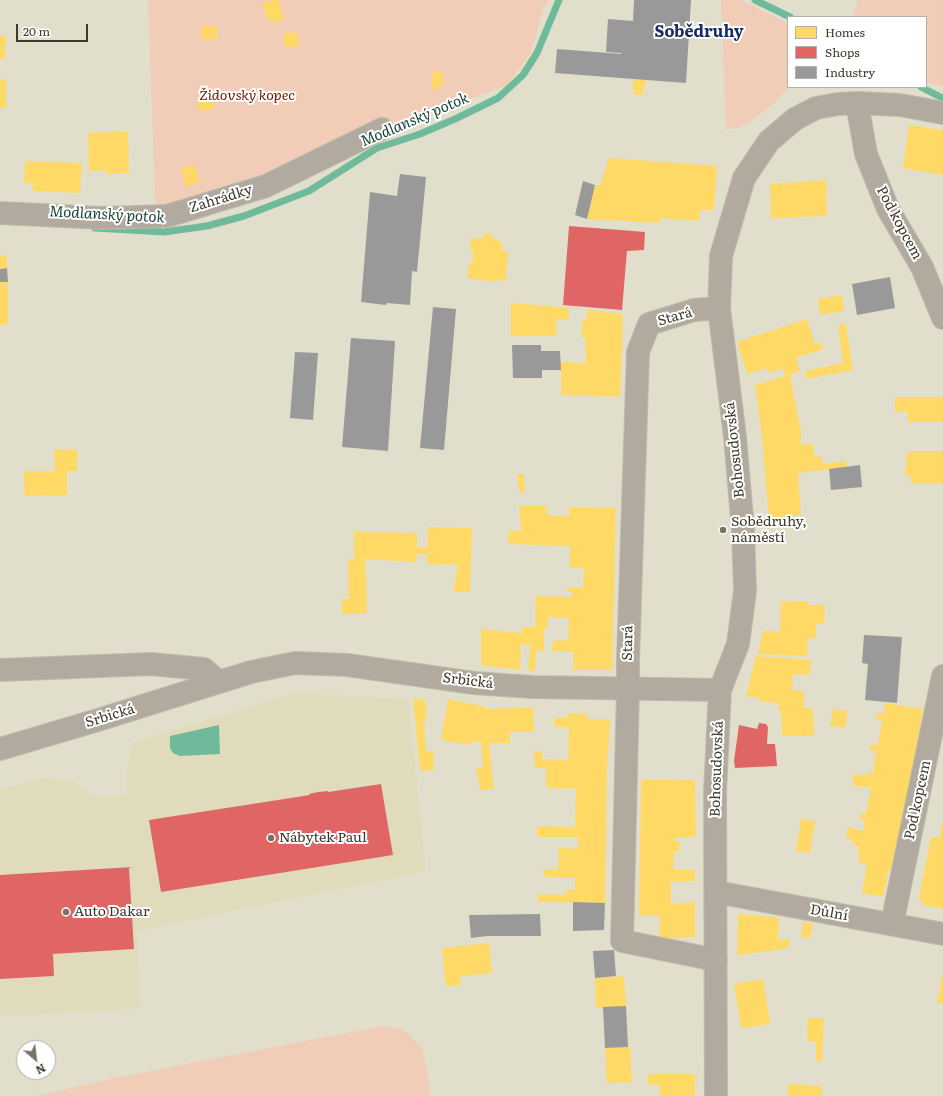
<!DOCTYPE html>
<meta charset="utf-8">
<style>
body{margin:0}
#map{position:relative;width:943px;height:1096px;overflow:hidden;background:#e1dfcb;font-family:Literata,serif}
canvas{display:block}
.legend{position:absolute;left:787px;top:16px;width:140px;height:72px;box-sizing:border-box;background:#fff;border:1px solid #b1b0ab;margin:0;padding:5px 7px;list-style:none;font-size:12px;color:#3c3a2c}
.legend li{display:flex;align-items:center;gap:8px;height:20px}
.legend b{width:20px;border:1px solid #b1b0ab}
.north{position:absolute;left:16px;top:1040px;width:40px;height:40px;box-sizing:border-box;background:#fff;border:1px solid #b1b0ab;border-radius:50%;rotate:152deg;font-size:11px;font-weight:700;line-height:16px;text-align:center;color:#3c3a2c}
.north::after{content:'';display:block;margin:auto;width:14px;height:18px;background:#767464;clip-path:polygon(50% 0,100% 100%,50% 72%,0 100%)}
.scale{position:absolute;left:16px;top:24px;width:72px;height:18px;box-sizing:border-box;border:2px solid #3c3a2c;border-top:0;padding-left:5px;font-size:12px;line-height:14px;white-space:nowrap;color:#3c3a2c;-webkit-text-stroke:3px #fff;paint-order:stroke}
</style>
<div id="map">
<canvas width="943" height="1096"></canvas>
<ul class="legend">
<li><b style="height:11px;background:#ffd966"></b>Homes</li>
<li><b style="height:11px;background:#e06666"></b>Shops</li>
<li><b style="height:11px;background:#999"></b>Industry</li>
</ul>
<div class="north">N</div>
<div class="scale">20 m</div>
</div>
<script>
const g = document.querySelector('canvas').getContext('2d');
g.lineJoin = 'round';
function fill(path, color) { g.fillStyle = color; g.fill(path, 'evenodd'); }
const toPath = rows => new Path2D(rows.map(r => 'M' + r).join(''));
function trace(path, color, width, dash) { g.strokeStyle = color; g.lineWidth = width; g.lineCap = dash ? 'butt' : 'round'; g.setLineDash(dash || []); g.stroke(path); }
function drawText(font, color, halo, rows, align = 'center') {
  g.font = font + ' Literata,serif'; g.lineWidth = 4; g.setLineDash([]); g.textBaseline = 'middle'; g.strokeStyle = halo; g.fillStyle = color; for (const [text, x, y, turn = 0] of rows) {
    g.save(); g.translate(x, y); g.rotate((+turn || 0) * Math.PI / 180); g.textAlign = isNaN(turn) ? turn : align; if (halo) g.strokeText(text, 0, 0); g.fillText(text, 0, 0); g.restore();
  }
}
fill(toPath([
 [295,693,408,699,426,871,137,931,141,1008,0,1017,0,789,45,777,72,781,97,797,128,794,126,774,132,743]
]), '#e0dcbb');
fill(toPath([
 [148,0,549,0,542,11,531,53,507,85,374,136,248,203,182,219,156,220],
 [721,0,740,0,788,23,789,87,774,103,754,119,739,128,726,129],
 [858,0,943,0,943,86,926,83,926,17,852,17],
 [383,1026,401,1029,409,1034,422,1049,428,1074,430,1096,36,1096,115,1078]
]), '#f1ccb7');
fill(toPath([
 [219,725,220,754,180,756,173,753,170,748,170,736]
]), '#6fba9b');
fill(toPath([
 [273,0,279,0,284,19,274,23,273,19,267,20,262,3],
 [201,26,217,26,217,39,201,39],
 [297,32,299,46,285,48,283,34],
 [0,36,6,36,5,59,0,59],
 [432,72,443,72,443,86,437,86,437,90,432,90],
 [634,78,646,79,644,90,642,95,634,94,634,90,632,89],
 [0,79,6,80,6,108,0,108],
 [212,94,214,109,199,111,197,96],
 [909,125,943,130,943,175,903,168],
 [128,131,129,173,105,174,105,170,89,171,88,133],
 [609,158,717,166,714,210,700,210,699,221,660,218,660,223,587,219,595,185,600,186],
 [25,161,82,163,80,193,32,191,33,183,24,183],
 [195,165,199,183,185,186,181,168],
 [826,180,827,216,771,218,770,184],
 [483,233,493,234,493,239,498,240,503,245,502,251,508,251,506,281,494,280,493,282,468,278,469,264,472,264,473,251,470,251,471,238,483,239],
 [7,255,7,268,0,269,0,256],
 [0,282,8,282,8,325,0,325],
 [842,295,844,311,820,315,818,299],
 [511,303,569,308,568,320,557,319,556,336,511,336],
 [587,310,623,314,620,397,561,395,561,362,586,363,585,337,581,337,582,322,585,319,587,320],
 [807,319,815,344,821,342,823,349,796,358,800,371,790,375,801,432,801,445,813,444,814,455,817,455,817,457,822,457,823,464,846,461,847,467,798,473,801,515,769,519,762,436,755,385,785,376,782,368,768,373,766,368,747,374,737,342],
 [846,324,853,370,807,379,805,371,843,363,838,325],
 [895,397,943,397,943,422,908,422,908,411,895,411],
 [54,449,77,449,77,471,67,471,67,495,24,496,24,471,55,471],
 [912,451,943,451,943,484,911,483,911,476,905,476,907,452,911,452],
 [517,474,524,474,525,492,519,492],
 [519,506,547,506,547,515,569,516,569,507,616,508,612,670,573,670,573,652,552,651,553,641,568,640,569,618,548,617,548,628,544,628,544,651,536,651,535,671,528,670,530,645,521,644,520,670,481,665,481,629,522,633,523,627,535,627,536,596,572,597,572,592,567,592,568,587,583,588,584,568,570,568,570,546,508,544,509,530,521,531],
 [428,527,472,528,470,592,453,592,458,565,427,564,427,554,417,554,416,562,365,559,367,614,342,614,342,599,349,599,348,559,354,559,354,532,417,533,417,547,427,547],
 [781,601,809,602,808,605,825,605,824,624,816,624,816,638,808,638,807,656,758,654,763,631,780,631],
 [756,656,811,660,810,675,793,674,792,690,804,691,803,707,813,709,814,736,782,736,781,711,778,710,779,703,758,701,759,698,746,696],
 [413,699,425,699,427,719,424,719,426,752,433,751,434,770,420,771],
 [448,699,486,707,487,709,533,707,534,732,510,732,510,743,489,743,494,789,480,790,476,768,483,767,481,742,472,741,471,745,441,740],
 [885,703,923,709,895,869,889,868,883,897,862,893,867,864,858,862,860,853,857,852,859,846,852,845,853,840,846,839,848,827,863,831,865,821,860,820,861,813,866,814,871,788,852,785,854,774,865,776,866,773,873,774,876,751,870,750,871,744,878,745,882,720,876,719,877,713,884,714],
 [833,709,848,711,845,728,830,726],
 [568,714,588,714,588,719,610,719,607,770,605,903,538,902,538,894,566,895,565,890,575,890,575,878,544,877,543,870,549,869,558,870,559,848,578,849,578,837,537,837,537,826,575,827,576,789,546,788,546,768,535,768,534,751,542,751,542,759,568,760,569,727,554,727,554,718,568,718],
 [641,779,695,780,696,837,674,837,674,840,680,842,680,850,674,852,673,870,695,870,695,881,671,881,671,904,695,902,695,937,659,938,660,916,639,915],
 [801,819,815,821,810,853,796,851],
 [942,824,943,824,943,909,923,905,919,898,931,837,940,838],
 [738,914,779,918,778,940,790,939,789,947,771,951,737,955],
 [803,922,813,924,810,939,801,936],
 [489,943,492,973,460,976,461,985,446,986,442,948],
 [624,976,626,1006,596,1008,595,978],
 [942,977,943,977,943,1004,937,1003],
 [763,979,770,1024,741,1028,734,984],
 [808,1018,824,1018,822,1061,816,1061,816,1042,807,1041],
 [630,1047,632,1082,607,1083,605,1048],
 [648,1074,695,1074,695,1096,659,1096,660,1085,648,1085],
 [788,1084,822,1086,822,1096,787,1096]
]), '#ffd966');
fill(toPath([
 [569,226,645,232,644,250,627,251,622,310,563,305],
 [759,723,766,724,768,727,767,744,775,744,777,766,735,768,734,761,739,725,757,729],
 [381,784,393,855,161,892,149,820,310,795,309,794,318,792,328,791,328,792],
 [133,867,129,868,134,949,53,954,54,976,0,979,0,875]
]), '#e06666');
fill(toPath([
 [634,0,691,0,686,83,555,73,557,49,621,54,621,53,606,52,608,19,633,21],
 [400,174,426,177,417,272,412,271,410,305,387,303,386,305,361,302,370,192,397,196],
 [583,181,595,185,587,219,575,215],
 [7,268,8,282,0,282,0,269],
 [890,277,895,308,857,315,852,284],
 [433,307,456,309,444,450,420,448],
 [351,338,395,341,388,451,342,447],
 [512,345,541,345,541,351,560,351,561,370,542,370,542,378,513,378],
 [295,352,318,353,313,420,290,418],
 [860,465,862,487,831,490,829,469],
 [864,635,902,637,897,703,865,700,868,664,862,663],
 [573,902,605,903,604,930,573,931],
 [540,914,541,936,487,936,471,938,469,915],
 [614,950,616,976,595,978,593,951],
 [626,1006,628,1047,605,1048,603,1007]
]), '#999');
trace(toPath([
 [755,0,790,17],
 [921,87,942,98],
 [95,228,164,232,207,226,244,216,309,191,377,148,420,134,455,119,498,98,523,75,537,53,559,0]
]), '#6fba9b', 7);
const minor = toPath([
 [857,103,866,154,888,209,922,267,943,318],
 [0,213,102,218,167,216,266,186,382,129],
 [0,670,151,664,204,669,219,682],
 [0,749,98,720,251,672,295,663,347,665,474,683,532,687,720,690],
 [716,892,943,934],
 [892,924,943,676],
 [716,960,622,941,628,689,628,660,638,352,649,324,694,310,719,308],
 [716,1096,715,792,720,690,738,644,745,591,743,530,735,437,719,308,721,256,744,178,769,141,795,119,816,108,838,104,857,103,900,105,943,113]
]);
trace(minor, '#bebcad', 24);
trace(minor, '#b2aa9f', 22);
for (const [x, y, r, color] of [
 [723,530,4,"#767464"],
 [271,838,4,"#767464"],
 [66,912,4,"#767464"]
]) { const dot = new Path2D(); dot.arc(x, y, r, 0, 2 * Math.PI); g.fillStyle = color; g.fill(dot); trace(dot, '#fff', 1.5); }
drawText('italic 14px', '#661a00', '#fff', [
 ["Židovský kopec",247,96]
]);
drawText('14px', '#3c3a2c', '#fff', [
 ["Zahrádky",221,199,-17],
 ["Pod kopcem",899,223,62],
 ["Stará",675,317,-16],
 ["Bohosudovská",735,450,-96],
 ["Stará",628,643,-89],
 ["Srbická",468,681,7],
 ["Srbická",110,716,-17],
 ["Bohosudovská",717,769,-88],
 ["Pod kopcem",918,800,-78],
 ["Důlní",829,913,10]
]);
drawText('14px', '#3c3a2c', '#fff', [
 ["Sobědruhy,",731,522],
 ["náměstí",731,538],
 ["Nábytek Paul",279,838],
 ["Auto Dakar",74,912]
], 'left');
drawText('italic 15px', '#1a4737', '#fff', [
 ["Modlanský potok",415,120,-23],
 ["Modlanský potok",107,215,3]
]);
drawText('bold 16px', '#152c62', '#fff', [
 ["Sobědruhy",699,32]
]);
</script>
